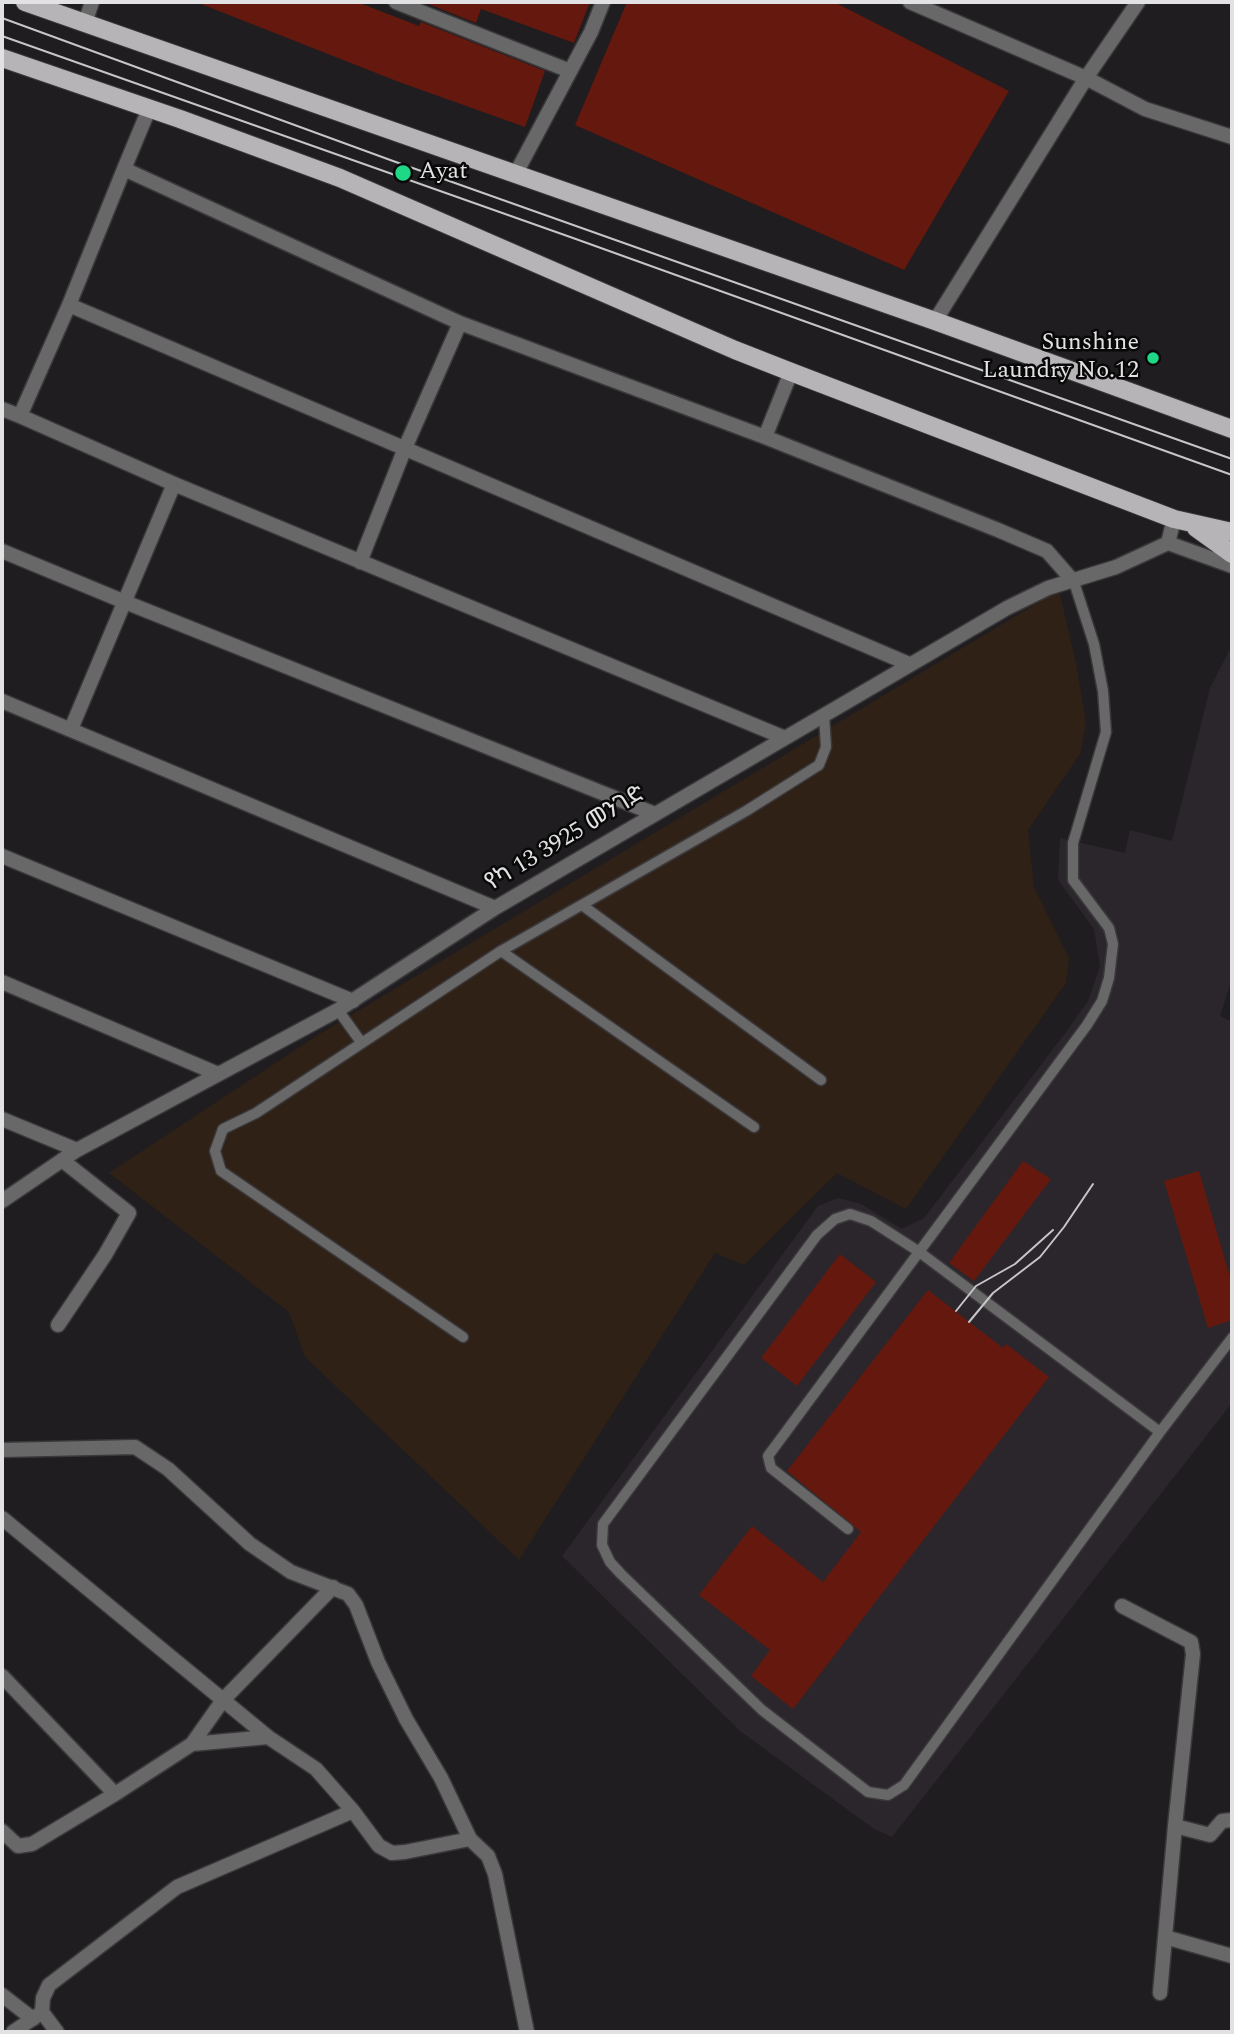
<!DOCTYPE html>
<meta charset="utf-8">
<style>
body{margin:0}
#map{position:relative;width:1234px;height:2034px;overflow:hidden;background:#1f1d1f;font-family:Spectral,serif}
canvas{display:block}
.frame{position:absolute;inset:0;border:4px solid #e2e1e3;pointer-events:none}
</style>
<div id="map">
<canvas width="1234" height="2034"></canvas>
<div class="frame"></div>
</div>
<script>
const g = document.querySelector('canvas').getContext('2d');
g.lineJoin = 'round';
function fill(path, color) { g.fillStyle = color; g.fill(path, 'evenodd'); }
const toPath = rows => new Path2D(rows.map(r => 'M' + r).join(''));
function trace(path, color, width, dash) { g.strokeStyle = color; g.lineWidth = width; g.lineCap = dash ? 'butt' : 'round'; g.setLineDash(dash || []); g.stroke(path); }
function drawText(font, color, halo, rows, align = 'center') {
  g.font = font + ' Spectral,"Noto Sans Ethiopic",serif'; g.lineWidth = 5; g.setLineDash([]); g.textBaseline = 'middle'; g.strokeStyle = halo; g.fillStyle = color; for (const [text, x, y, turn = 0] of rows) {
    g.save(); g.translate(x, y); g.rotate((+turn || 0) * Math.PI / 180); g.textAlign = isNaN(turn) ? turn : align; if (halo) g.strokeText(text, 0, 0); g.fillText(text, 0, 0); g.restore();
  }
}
fill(toPath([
 [1232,645,1232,979,1220,1016,1232,1022,1232,1403,892,1837,874,1829,740,1731,562,1556,818,1206,838,1198,861,1204,902,1229,924,1218,1066,1032,1088,1001,1100,966,1094,929,1058,880,1060,838,1125,853,1130,830,1172,841,1210,688]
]), '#2b262c');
fill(toPath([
 [1059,590,1076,663,1086,723,1080,754,1028,830,1034,887,1069,958,1066,983,906,1209,837,1173,744,1265,715,1253,519,1560,305,1357,289,1312,109,1173,318,1035]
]), '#302116');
fill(toPath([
 [196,2,357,2,419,26,421,22,545,71,525,127,399,82],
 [428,2,590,2,574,43,481,9,476,23,428,4],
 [627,2,834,2,1009,91,904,270,575,125],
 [1023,1161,1051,1179,974,1281,949,1263],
 [1199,1171,1232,1284,1232,1320,1208,1328,1164,1181],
 [840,1254,876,1282,797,1386,761,1358],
 [928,1290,1003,1348,1006,1344,1049,1377,793,1709,751,1676,770,1650,699,1595,752,1526,823,1582,861,1532,787,1471]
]), '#64180e');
const service = toPath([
 [582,905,821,1080],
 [501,951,754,1127],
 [338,1010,361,1042],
 [463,1337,221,1171,215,1151,223,1129,256,1113,501,951,746,811,819,765,826,747,824,715],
 [1160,1432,918,1251,871,1221,850,1214,835,1219,817,1235,603,1524,602,1545,610,1562,621,1574,762,1710,868,1792,888,1795,904,1785,1160,1432,1232,1338],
 [848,1529,771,1468,768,1456,1087,1025,1102,1001,1109,978,1113,944,1109,928,1073,880,1073,843,1106,732,1103,691,1094,644,1074,582]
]);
const minor = toPath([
 [396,2,570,71],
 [910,2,1086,78,1145,109,1232,137],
 [85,23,92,2],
 [124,169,149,109],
 [515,175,591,32,603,2],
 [69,305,909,664],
 [935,321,1086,78,1138,2],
 [2,409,20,416,69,305,124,169,460,323,765,437,998,530,1047,551,1074,582],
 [20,416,174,484,785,738],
 [765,437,791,372],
 [1174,519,1168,543,1232,566],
 [2,551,125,602,655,814],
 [360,562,405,448,460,323],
 [2,701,495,908],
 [71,729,174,484],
 [2,856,353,1001],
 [2,982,218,1074],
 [2,1119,77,1150],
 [2,1201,77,1150,338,1010,495,908,1007,608,1048,588,1116,567,1168,543],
 [58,1325,105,1255,129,1213,62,1160],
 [2,1450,135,1447,168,1469,250,1544,291,1572,348,1594,356,1605,378,1662,406,1719,441,1778,470,1839],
 [2,1518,268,1737,192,1744,115,1794,2,1676],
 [1122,1606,1191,1642,1193,1654,1175,1826],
 [192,1744,223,1700,333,1587],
 [353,1811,379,1846,392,1853,405,1852,470,1839,488,1856,495,1874,527,2032],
 [2,1831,18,1846,32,1844,115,1794],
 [1165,1937,1232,1956],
 [1160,1993,1175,1826,1210,1835,1222,1821,1232,1820],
 [2,1995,33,2019],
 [13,2032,38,2015],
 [57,2032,42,2012,43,1998,49,1985,177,1887,353,1811,316,1769,268,1737]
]);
const primary = toPath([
 [25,2,935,321,1232,429],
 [2,58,180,119,340,178,735,350,791,372,1174,519,1232,532],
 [1196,528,1232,554]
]);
trace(service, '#3a383a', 13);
trace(minor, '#3a383a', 17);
trace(primary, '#3a383a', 20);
trace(service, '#696869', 10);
trace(minor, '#696869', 14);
trace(primary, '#b6b4b7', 18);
trace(toPath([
 [2,18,393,161,1232,459],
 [2,36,573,238,1232,475],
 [956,1311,976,1286,1015,1264,1053,1230],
 [969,1322,993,1293,1040,1257,1064,1227,1093,1184]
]), '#c6c5c7', 2);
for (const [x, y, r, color] of [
 [403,173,9,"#1ed888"],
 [1153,358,7,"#1ed888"]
]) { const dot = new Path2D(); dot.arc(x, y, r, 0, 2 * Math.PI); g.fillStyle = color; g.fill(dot); trace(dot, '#080808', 2.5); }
drawText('24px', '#e2e1e3', '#080808', [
 ["Ayat",419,173],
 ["Sunshine",1139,344,"right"],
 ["Laundry No.12",1139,372,"right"]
], 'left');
drawText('24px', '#e2e1e3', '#080808', [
 ["የካ 13 3925 መንገድ",566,840,-31]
]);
</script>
